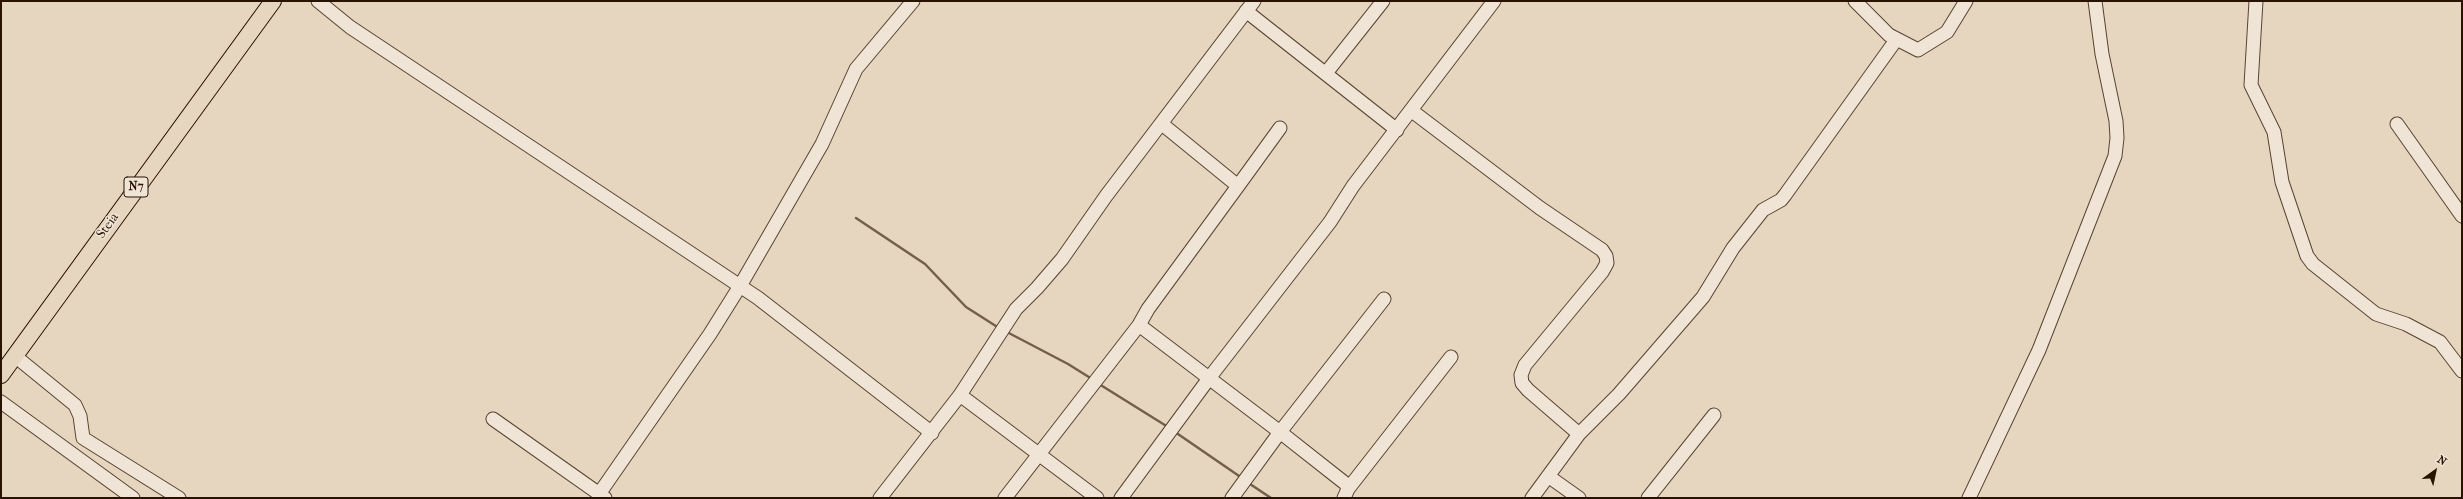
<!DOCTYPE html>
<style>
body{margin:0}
#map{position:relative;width:2463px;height:499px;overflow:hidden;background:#e6d6bf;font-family:"IM FELL French Canon",serif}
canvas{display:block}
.frame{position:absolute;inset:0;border:2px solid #271300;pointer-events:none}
.north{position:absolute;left:2415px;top:451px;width:40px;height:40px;-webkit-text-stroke:3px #efe4d5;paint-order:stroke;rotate:33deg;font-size:11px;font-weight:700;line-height:16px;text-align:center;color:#271300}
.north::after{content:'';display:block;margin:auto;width:14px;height:18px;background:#271300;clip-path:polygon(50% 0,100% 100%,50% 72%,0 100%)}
</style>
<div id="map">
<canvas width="2463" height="499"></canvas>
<div class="frame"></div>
<div class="north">N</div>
</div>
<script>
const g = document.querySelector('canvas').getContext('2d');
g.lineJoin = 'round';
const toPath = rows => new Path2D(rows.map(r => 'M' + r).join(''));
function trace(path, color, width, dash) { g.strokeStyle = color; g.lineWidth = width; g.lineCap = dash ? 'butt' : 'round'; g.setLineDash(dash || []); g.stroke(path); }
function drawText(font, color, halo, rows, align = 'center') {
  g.font = font + ' "IM FELL French Canon",serif'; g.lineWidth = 3; g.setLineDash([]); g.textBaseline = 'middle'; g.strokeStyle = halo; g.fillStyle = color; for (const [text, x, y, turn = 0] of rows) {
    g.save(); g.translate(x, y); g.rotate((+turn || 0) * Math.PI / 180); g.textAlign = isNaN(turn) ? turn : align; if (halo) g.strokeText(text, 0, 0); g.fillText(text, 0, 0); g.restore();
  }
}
trace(toPath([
 [856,218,925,264,966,307,999,328],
 [1005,331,1068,364,1092,379],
 [1099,384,1168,427],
 [1175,432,1242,478],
 [1247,482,1271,498]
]), '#73604c', 2.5);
const minor = toPath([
 [318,1,350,27,758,298,932,433],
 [1855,1,1889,35,1918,50,1947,32,1966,1],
 [2256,1,2251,85,2274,132,2282,182,2307,256,2313,264,2376,314,2406,324,2440,342,2462,371],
 [1246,11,1397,130],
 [1326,73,1383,1],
 [1412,111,1540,208,1602,250,1606,256,1607,263,1602,272,1525,365,1521,375,1522,383,1528,390,1579,434,1619,394,1703,297,1733,248,1763,210,1781,200,1785,195,1896,40],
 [1162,124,1238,186,1148,309,1139,325,1280,432,1346,484,1348,489],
 [2397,124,2462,216],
 [1238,186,1280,128],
 [15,356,75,405,80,416,83,438,179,498],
 [960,395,1097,498],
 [1,402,133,498],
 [493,419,605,498],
 [1548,476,1579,498],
 [599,494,710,334,740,286,822,144,856,69,913,1],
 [880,498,960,395,1016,309,1037,288,1062,259,1106,196,1254,1],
 [1005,498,1139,325],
 [1121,498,1210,377,1330,222,1353,186,1494,1],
 [1232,498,1280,432,1384,299],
 [1344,498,1348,489,1451,357],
 [1532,498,1579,434],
 [1648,498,1714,415],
 [1969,498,2039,350,2115,156,2117,138,2116,121,2102,54,2095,1]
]);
const major = toPath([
 [1,375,273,1]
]);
trace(minor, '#574430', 15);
trace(major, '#271300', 18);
trace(minor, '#efe4d5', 13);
trace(major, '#e6d6bf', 16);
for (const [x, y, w] of [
 [136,187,24]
]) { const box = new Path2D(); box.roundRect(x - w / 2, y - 10, w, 20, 3); g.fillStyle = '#efe4d5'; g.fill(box); trace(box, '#271300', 1); }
drawText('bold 12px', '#271300', null, [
 ["N7",136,187]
]);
drawText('13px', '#271300', '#efe4d5', [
 ["Steia",108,226,-54]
]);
</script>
